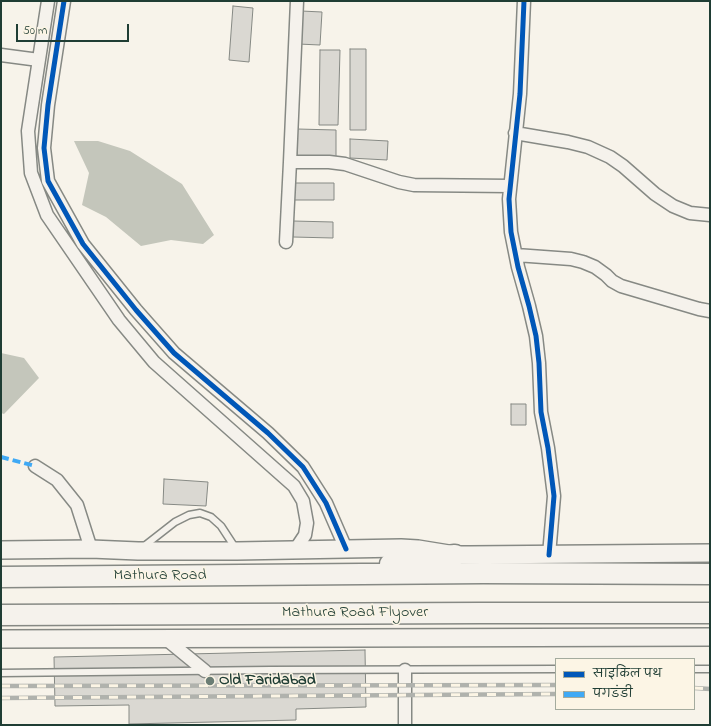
<!DOCTYPE html>
<meta charset="utf-8">
<style>
body{margin:0}
#map{position:relative;width:711px;height:726px;overflow:hidden;background:#f7f3ea;font-family:"Indie Flower","Playpen Sans Deva",sans-serif}
canvas{display:block}
.frame{position:absolute;inset:0;border:2px solid #1f3d34;pointer-events:none}
.legend{position:absolute;left:555px;top:658px;width:140px;height:52px;box-sizing:border-box;background:#fcf5e5;border:1px solid #a4ab9e;margin:0;padding:5px 7px;list-style:none;font-size:12px;color:#1f3d34}
.legend li{display:flex;align-items:center;gap:8px;height:20px}
.legend b{width:20px;border:1px solid #a4ab9e}
.scale{position:absolute;left:16px;top:24px;width:113px;height:18px;box-sizing:border-box;border:2px solid #1f3d34;border-top:0;padding-left:5px;font-size:12px;line-height:14px;white-space:nowrap;color:#1f3d34;-webkit-text-stroke:3px #fcf5e5;paint-order:stroke}
</style>
<div id="map">
<canvas width="711" height="726"></canvas>
<div class="frame"></div>
<ul class="legend">
<li><b style="height:5px;background:#0057b8"></b>साइकिल पथ</li>
<li><b style="height:5px;background:#3fa9f5"></b>पगडंडी</li>
</ul>
<div class="scale">50 m</div>
</div>
<script>
const g = document.querySelector('canvas').getContext('2d');
g.lineJoin = 'round';
function fill(path, color) { g.fillStyle = color; g.fill(path, 'evenodd'); }
const toPath = rows => new Path2D(rows.map(r => 'M' + r).join(''));
function trace(path, color, width, dash) { g.strokeStyle = color; g.lineWidth = width; g.lineCap = dash ? 'butt' : 'round'; g.setLineDash(dash || []); g.stroke(path); }
function drawText(font, color, halo, rows, align = 'center') {
  g.font = font + ' "Indie Flower",sans-serif'; g.lineWidth = 3; g.setLineDash([]); g.textBaseline = 'middle'; g.strokeStyle = halo; g.fillStyle = color; for (const [text, x, y, turn = 0] of rows) {
    g.save(); g.translate(x, y); g.rotate((+turn || 0) * Math.PI / 180); g.textAlign = isNaN(turn) ? turn : align; if (halo) g.strokeText(text, 0, 0); g.fillText(text, 0, 0); g.restore();
  }
}
fill(toPath([
 [74,141,98,141,130,151,182,184,214,235,203,244,171,240,141,246,106,217,82,205,89,173],
 [1,353,24,358,39,378,4,414,1,413]
]), '#c4c6bb');
const building = toPath([
 [233,6,253,8,249,62,229,60,233,6],
 [301,11,322,12,320,45,298,44,301,11],
 [350,49,366,49,366,130,350,130,350,49],
 [320,50,340,50,338,125,319,125,320,50],
 [297,129,336,130,336,157,297,156,297,129],
 [350,139,388,141,387,160,350,158,350,139],
 [293,183,334,183,334,200,293,200,293,183],
 [293,221,333,222,333,238,293,237,293,221],
 [511,404,526,404,526,425,511,425,511,404],
 [164,479,208,482,206,506,163,504,164,479],
 [365,650,366,707,296,709,296,720,129,724,129,705,55,706,54,657,365,650]
]);
fill(building, '#dad8d2');
trace(building, '#868984', 1);
const service = toPath([
 [143,547,175,522,189,515,200,513,211,517,221,526,236,549],
 [694,669,710,669],
 [1,673,271,670,556,669]
]);
const minor = toPath([
 [48,1,28,131,31,173,47,215,119,320,154,362,294,486,303,501,307,523,305,535,295,550],
 [64,1,48,105,44,148,48,181,83,244,136,310,174,353,268,433,303,467,326,503,346,549],
 [524,1,520,94,509,199,511,232,518,267,529,306,536,336,539,363,541,412,548,448,554,496,549,555],
 [1,55,39,60],
 [515,133,568,142,588,147,610,157,623,166,655,194,673,206,690,213,710,215],
 [290,162,329,162,345,164,399,182,414,185,510,186],
 [286,242,290,162,297,1],
 [516,255,571,259,583,262,595,267,606,275,612,281,621,286,699,309,710,311],
 [35,466,57,480,77,505,91,549],
 [166,639,205,671],
 [405,670,405,725]
]);
const secondary = toPath([
 [1,550,91,549,138,551,237,551,401,548,418,549,455,555,470,555,710,553],
 [1,639,710,637]
]);
const trunk = toPath([
 [390,564,455,555],
 [1,577,483,573,710,574],
 [1,615,480,613,710,613]
]);
trace(service, '#868984', 9);
trace(minor, '#868984', 15);
trace(secondary, '#868984', 20);
trace(trunk, '#868984', 23);
trace(service, '#f5f2ec', 6);
trace(minor, '#f5f2ec', 12);
trace(secondary, '#f5f2ec', 17);
trace(trunk, '#f5f2ec', 20);
const rail = toPath([
 [1,686,556,685],
 [694,688,710,689],
 [1,698,556,694]
]);
trace(rail, '#b0b2ad', 4.5);
trace(rail, '#fcf5e5', 3, [9]);
trace(toPath([
 [1,457,35,466]
]), '#3fa9f5', 4, [8, 4]);
trace(toPath([
 [64,1,48,105,44,148,48,181,83,244,136,310,174,353,268,433,303,467,326,503,346,549],
 [524,1,520,94,509,199,511,232,518,267,529,306,536,336,539,363,541,412,548,448,554,496,549,555]
]), '#0057b8', 5);
for (const [x, y, r, color] of [
 [210,681,5,"#6b7d74"]
]) { const dot = new Path2D(); dot.arc(x, y, r, 0, 2 * Math.PI); g.fillStyle = color; g.fill(dot); trace(dot, '#fcf5e5', 1.5); }
drawText('16px', '#1f3d34', '#fcf5e5', [
 ["Mathura Road",160,576],
 ["Mathura Road Flyover",355,613]
]);
drawText('bold 16px', '#1f3d34', '#fcf5e5', [
 ["Old Faridabad",219,681]
], 'left');
</script>
